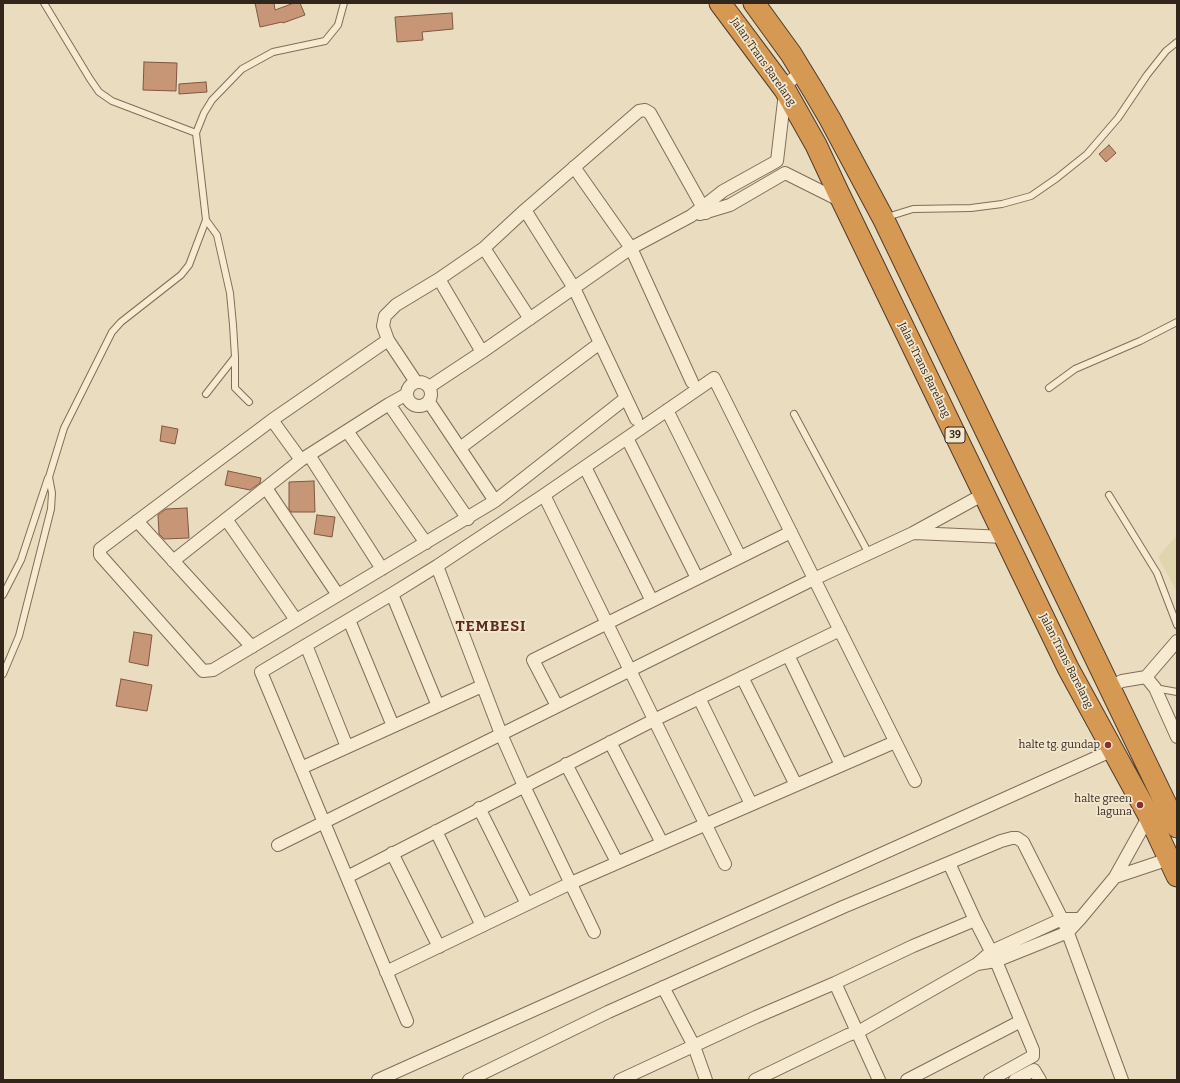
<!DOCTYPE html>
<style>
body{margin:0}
#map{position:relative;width:1180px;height:1083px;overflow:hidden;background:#eadcbf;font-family:Bitter,serif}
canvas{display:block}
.frame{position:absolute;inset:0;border:4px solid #32261c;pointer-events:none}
</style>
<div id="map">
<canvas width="1180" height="1083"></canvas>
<div class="frame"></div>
</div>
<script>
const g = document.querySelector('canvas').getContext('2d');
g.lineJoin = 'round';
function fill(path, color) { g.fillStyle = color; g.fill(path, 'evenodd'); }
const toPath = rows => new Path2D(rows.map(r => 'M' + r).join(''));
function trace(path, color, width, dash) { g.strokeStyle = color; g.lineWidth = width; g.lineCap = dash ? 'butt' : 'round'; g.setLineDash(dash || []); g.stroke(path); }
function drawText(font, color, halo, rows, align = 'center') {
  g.font = font + ' Bitter,serif'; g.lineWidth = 3.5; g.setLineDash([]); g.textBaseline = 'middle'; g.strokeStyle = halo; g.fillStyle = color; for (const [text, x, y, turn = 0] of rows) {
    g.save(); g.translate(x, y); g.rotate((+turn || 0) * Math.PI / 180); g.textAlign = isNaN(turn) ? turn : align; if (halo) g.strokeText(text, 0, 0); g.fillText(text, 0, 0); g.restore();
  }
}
fill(toPath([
 [1177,535,1177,592,1158,557]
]), '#dfd6ad');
const building = toPath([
 [255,3,274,3,275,10,294,3,300,3,305,15,283,23,282,22,260,27,255,3],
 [452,13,453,29,422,32,423,40,397,42,395,17,452,13],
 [144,62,177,63,176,91,143,90,144,62],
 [206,82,207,92,179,94,179,84,206,82],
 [1109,145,1116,153,1106,162,1099,154,1109,145],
 [162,426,178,429,175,444,160,441,162,426],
 [228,471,261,478,260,483,250,490,225,485,228,471],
 [314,481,315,512,291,512,289,509,289,482,314,481],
 [187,508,189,538,164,539,159,534,158,515,166,509,187,508],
 [317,515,335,517,332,537,314,534,317,515],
 [134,632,152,635,148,666,129,662,134,632],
 [121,679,152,685,147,711,116,706,121,679]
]);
fill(building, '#c69677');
trace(building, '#7f5740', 1);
const lane = toPath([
 [44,3,90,79,99,92,112,101,196,133],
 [887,217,913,209,971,208,1002,204,1031,196,1057,178,1087,154,1118,118,1147,75,1166,51,1177,42],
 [235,357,235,388,249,402],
 [1049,388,1075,369,1140,341,1177,322],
 [206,394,235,357,233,325,230,293,217,235,206,220,196,133,204,113,212,100,242,69,273,52,325,41,338,25,344,3],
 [794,414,869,554],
 [1109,495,1157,573,1177,625],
 [3,595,21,560,48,478],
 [3,674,19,636,51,509,52,493,49,477,64,428,112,332,121,322,181,275,189,265,206,220],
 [1155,688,1177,692]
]);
const street = toPath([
 [574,167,631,248,692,382],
 [525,210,574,288,636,419],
 [700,214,730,205,785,173,841,201],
 [484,248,530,319],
 [439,279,482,352],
 [388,340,416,382],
 '407 394a12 12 0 1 1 24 0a12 12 0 1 1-24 0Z',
 [429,387,482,352,631,248,691,216,723,191,777,161,786,84,802,72],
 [626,398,495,501,213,670,203,671,100,555,100,549,272,420,388,340,383,326,385,316,396,305,439,279,484,248,525,210,639,111,645,110,650,113,706,213],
 [429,402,495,501],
 [389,404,468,519],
 [667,410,740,557],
 [272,420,301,460],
 [347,431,426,543],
 [627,438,697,578],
 [460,448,600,343],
 [309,455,382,569],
 [585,467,652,601],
 [266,488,338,595],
 [544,495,725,864],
 [226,519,296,620],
 [137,521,252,647],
 [914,533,1005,537],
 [173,561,301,460,389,404,407,394],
 [437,566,501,734,524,786,594,932],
 [392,594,438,706],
 [349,620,393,726],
 [306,645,347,747],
 [788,655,841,765],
 [742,677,796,785],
 [1146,677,1155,688,1177,737],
 [1109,687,1122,681,1146,677,1177,641],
 [699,698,751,804],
 [557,706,533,660,791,532],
 [610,742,662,843],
 [566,764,617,862],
 [301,768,482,686],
 [479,808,527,904],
 [436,831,482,926],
 [278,845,814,579,913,533,984,494],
 [392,853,439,947],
 [949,863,975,920,996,961,1033,1050,1033,1056,990,1080],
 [347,877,654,720,840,630],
 [1115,877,1169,859],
 [1080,919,1115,877,1149,816],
 [386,972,571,883,895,742],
 [835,983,879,1080],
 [663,987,694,1046,706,1080],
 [407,1021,261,672,392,594,437,566,544,495,714,378,915,781],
 [378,1080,1113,750],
 [469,1080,608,1012,843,907,1001,841,1012,838,1017,838,1023,842,1065,925,1122,1080],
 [620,1080,756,1017,835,983,913,946,975,920],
 [755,1080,848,1035,858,1032,977,964,992,951,1062,919,1080,919,1068,932,996,961,977,964],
 [907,1080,1021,1021],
 [1015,1080,1034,1070,1040,1080]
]);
const highway = toPath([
 [720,3,785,90,816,145,838,192,1068,668,1149,816,1177,876],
 [754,3,791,54,813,90,830,119,883,218,1177,827]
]);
trace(lane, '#816d59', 8);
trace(street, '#816d59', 14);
trace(highway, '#4f3c2d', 23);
trace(lane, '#f6ead1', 6);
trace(street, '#f6ead1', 12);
trace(highway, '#d59954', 21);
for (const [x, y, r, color] of [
 [1108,745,4,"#8c2d30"],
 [1140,805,4,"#8c2d30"]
]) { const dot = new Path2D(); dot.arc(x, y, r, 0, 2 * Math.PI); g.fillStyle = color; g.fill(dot); trace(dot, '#f2e7ce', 1.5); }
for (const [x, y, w] of [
 [955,435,20]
]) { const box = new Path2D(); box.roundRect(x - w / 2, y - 8, w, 16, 3); g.fillStyle = '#f2e7ce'; g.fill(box); trace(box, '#32261c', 1); }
drawText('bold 10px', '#32261c', null, [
 ["39",955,435]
]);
drawText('11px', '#32261c', '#f2e7ce', [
 ["Jalan Trans Barelang",763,62,55],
 ["Jalan Trans Barelang",924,370,64],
 ["Jalan Trans Barelang",1066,661,63]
]);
drawText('11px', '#32261c', '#f2e7ce', [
 ["halte tg. gundap",1100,745],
 ["halte green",1132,799],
 ["laguna",1132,812]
], 'right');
g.letterSpacing = '1px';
drawText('bold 15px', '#5b2a1f', '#f2e7ce', [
 ["TEMBESI",491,627]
]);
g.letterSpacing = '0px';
</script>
